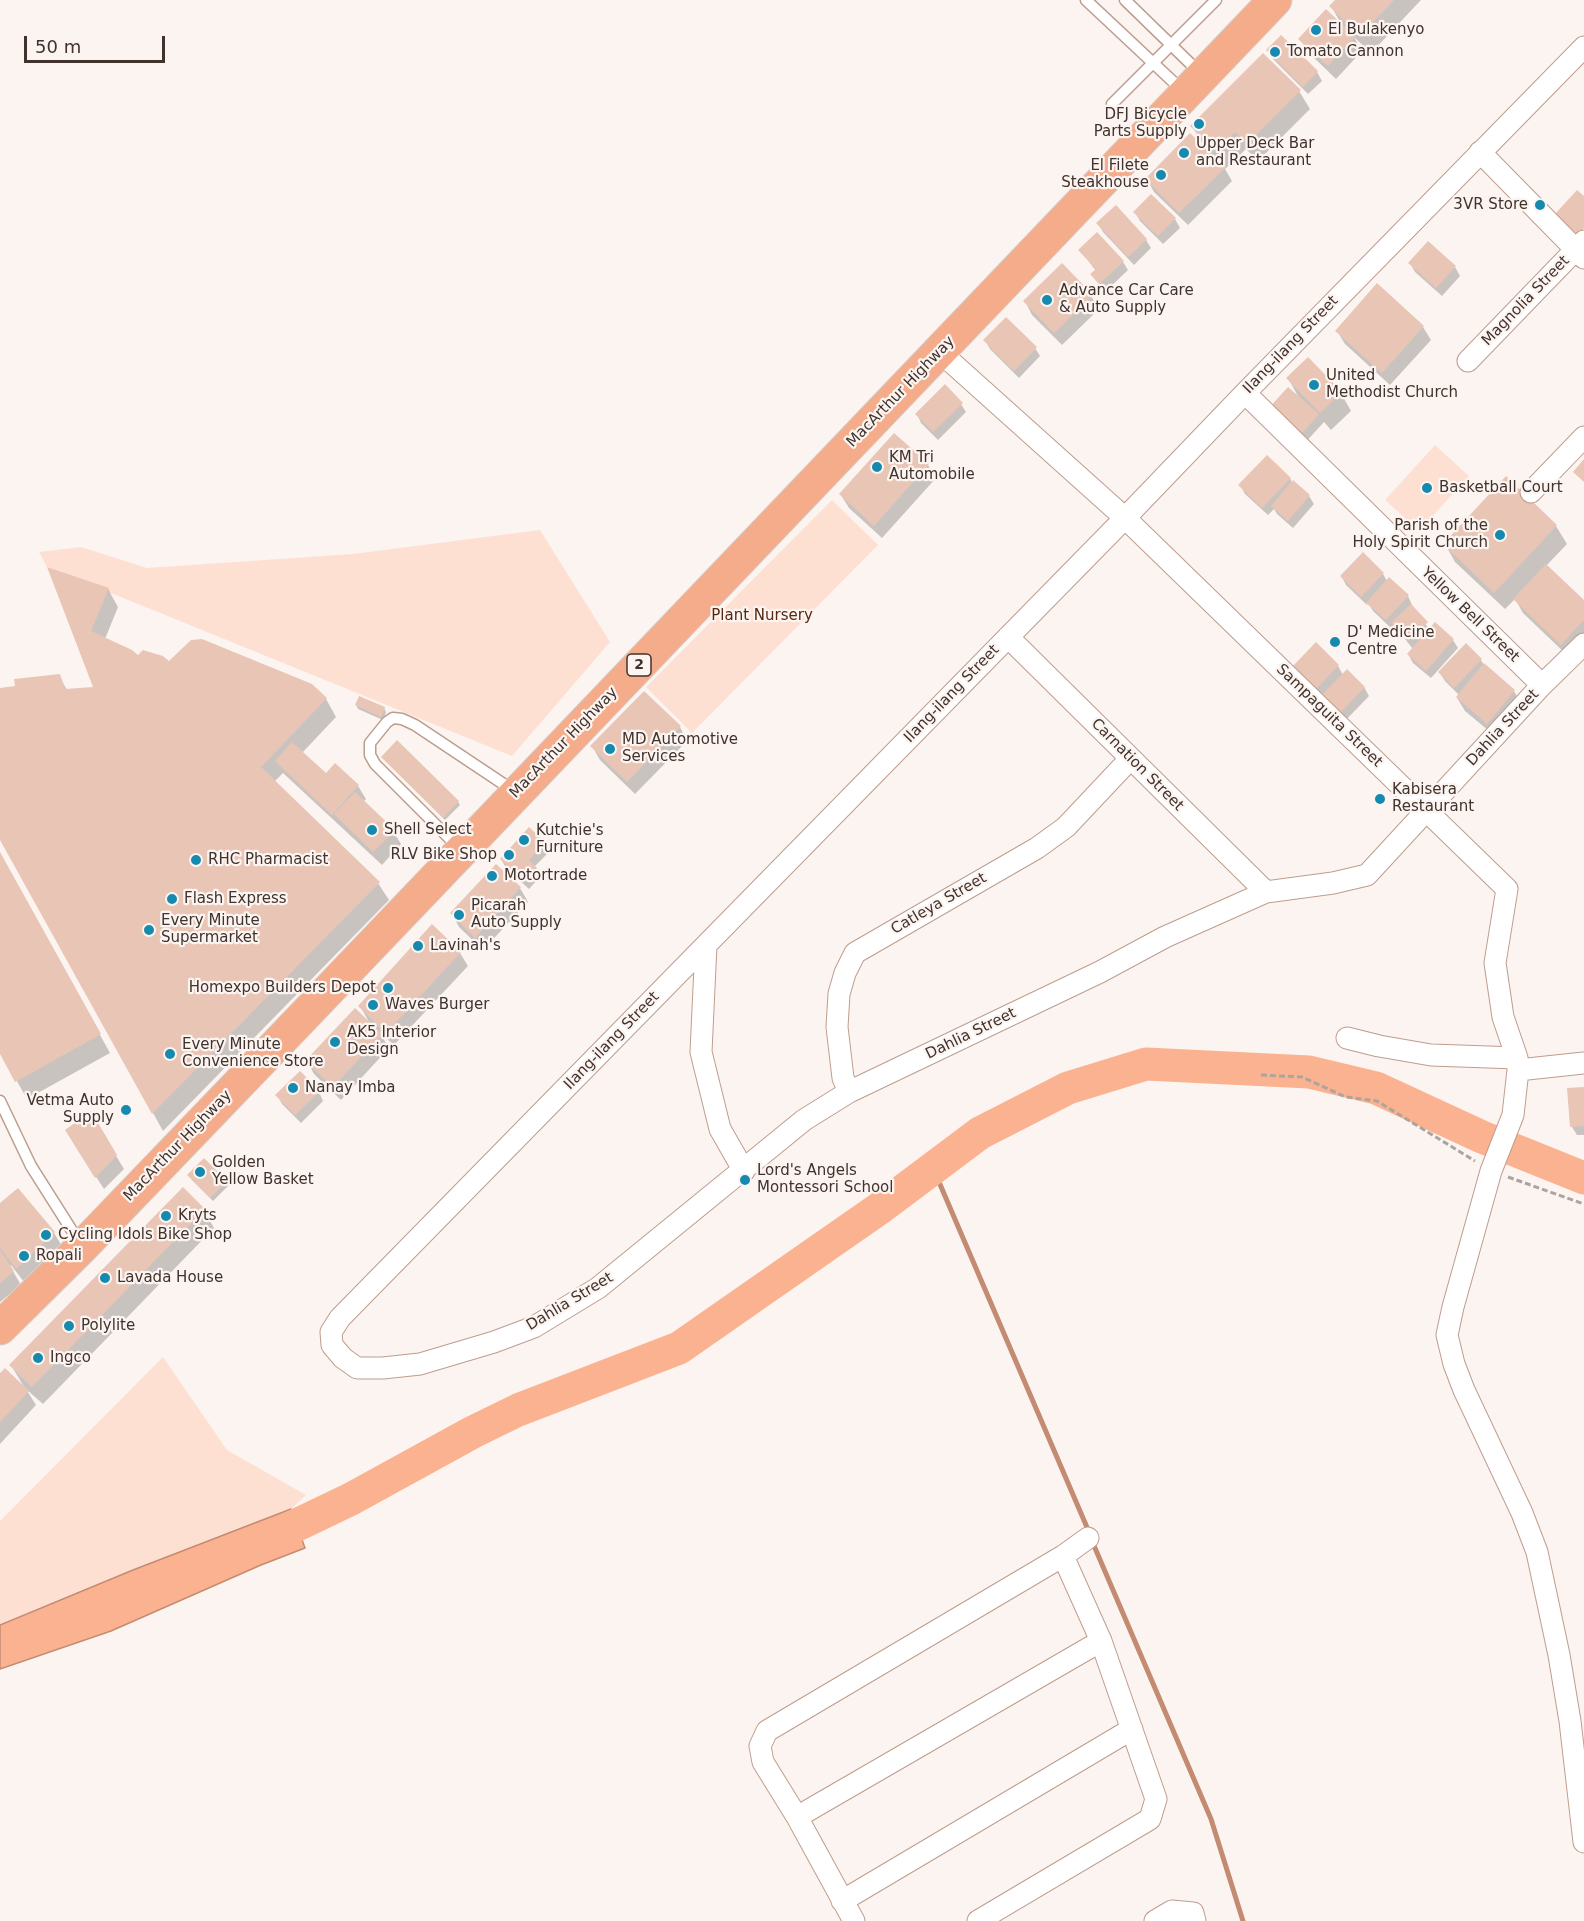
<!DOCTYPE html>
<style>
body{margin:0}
#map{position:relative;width:1584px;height:1921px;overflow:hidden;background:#fcf4f1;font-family:"DejaVu Sans",sans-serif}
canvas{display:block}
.scale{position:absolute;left:24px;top:36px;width:141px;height:27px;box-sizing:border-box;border:3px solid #40322c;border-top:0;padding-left:8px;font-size:18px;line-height:21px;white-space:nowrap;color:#40322c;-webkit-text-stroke:4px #fcf4f1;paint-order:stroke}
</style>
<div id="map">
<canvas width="1584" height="1921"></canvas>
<div class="scale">50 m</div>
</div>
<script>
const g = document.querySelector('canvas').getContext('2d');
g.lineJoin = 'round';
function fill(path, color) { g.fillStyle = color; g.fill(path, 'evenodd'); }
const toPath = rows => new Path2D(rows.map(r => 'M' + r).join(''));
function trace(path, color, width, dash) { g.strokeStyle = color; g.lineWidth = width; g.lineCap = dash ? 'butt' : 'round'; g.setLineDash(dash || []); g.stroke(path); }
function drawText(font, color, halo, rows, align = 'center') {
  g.font = font + ' "DejaVu Sans",sans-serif'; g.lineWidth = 4.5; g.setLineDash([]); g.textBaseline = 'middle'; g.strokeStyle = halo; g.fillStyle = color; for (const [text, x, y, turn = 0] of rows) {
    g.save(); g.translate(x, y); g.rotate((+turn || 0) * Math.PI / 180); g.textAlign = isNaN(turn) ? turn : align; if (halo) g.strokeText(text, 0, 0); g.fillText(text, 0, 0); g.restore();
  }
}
fill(toPath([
 [1435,445,1469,476,1419,531,1385,500],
 [832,500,878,545,692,733,646,687],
 [540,530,610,642,512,756,47,567,39,552,81,547,147,568,353,554],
 [163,1357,227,1450,306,1495,291,1509,133,1570,0,1625,0,1521]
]), '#fee0d2');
const water = toPath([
 [291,1509,305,1548,261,1565,111,1631,0,1669,0,1625,133,1570,291,1509]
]);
fill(water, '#fbb290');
trace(water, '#c38c72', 1.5);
fill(toPath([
 [1337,0,1421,0,1371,53,1354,37,1362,51,1336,79,1308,52,1300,39,1342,25,1331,6],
 [1268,50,1317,72,1322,81,1308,94,1273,59],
 [1299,91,1310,109,1258,161,1246,149,1225,169,1232,181,1188,225,1154,192,1147,179,1204,146,1192,126],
 [1151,196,1175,219,1180,228,1163,244,1140,221,1135,212],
 [1115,207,1146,240,1151,248,1134,265,1103,232,1098,223],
 [1097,234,1123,262,1128,270,1105,292,1092,275,1096,271,1080,250],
 [1410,263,1455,267,1460,276,1442,296,1415,272],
 [1377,285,1423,327,1431,340,1390,385,1345,344,1337,331],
 [1091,296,1099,309,1062,345,1032,315,1025,301],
 [985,340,1035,348,1040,356,1019,378,990,349],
 [1288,378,1341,393,1351,411,1331,430,1324,422,1303,445,1274,419,1299,398],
 [961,404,966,412,938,440,921,423,917,414],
 [928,465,936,478,882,538,849,508,841,495],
 [1290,478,1292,483,1309,496,1314,504,1293,528,1277,514,1274,509,1268,515,1245,494,1240,485],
 [1506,478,1556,526,1567,544,1546,566,1584,602,1584,641,1569,657,1523,613,1515,599,1505,609,1455,562,1445,544],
 [1363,554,1383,574,1387,581,1408,596,1412,605,1411,606,1430,630,1453,640,1458,648,1431,678,1413,663,1408,654,1413,649,1394,625,1391,628,1373,611,1368,603,1367,605,1346,585,1342,577],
 [50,569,108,589,118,607,105,639,138,657,311,686,326,699,336,717,302,753,326,775,358,786,366,799,363,802,393,831,401,844,382,865,283,773,274,782,378,883,389,900,163,1131,0,837,0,689,17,687,59,676,67,690,95,688],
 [1481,660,1485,667,1514,691,1521,704,1495,736,1465,711,1457,698,1459,695,1445,681,1440,673],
 [1338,666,1343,675,1364,687,1369,696,1344,722,1299,676],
 [356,705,384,708,386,712,383,720,358,709],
 [680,727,687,741,635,794,600,760,592,746],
 [383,757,458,802,460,805,445,820],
 [544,843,549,852,534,867,540,877,529,889,506,868,501,859],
 [0,854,110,1053,27,1099,0,1051],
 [496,866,520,888,528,902,483,950,459,927,452,914],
 [460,953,468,966,394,1045,380,1033,389,1048,341,1100,314,1074,307,1061,369,1022,360,1006],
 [1584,1088,1584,1135,1577,1135,1572,1127],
 [319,1092,323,1101,301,1123,282,1104,277,1095],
 [90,1113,124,1169,104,1189,74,1143],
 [191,1179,226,1182,228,1186,213,1201],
 [18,1190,54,1233,62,1246,24,1282,11,1265,10,1266,21,1285,0,1302,0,1205],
 [204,1210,214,1228,43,1404,26,1389,36,1405,0,1444,0,1375,24,1387,11,1365]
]), '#0003');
trace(toPath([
 [933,1168,1089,1532],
 [1092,1541,1211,1819,1243,1921]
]), '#c38c72', 5);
trace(toPath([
 [255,1545,351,1499,473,1432,518,1410,679,1348,880,1208,980,1133,1068,1088,1146,1064,1309,1072,1376,1088,1482,1137,1584,1178]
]), '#fbb290', 33);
fill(toPath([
 [1335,0,1394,0,1360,36,1329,6],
 [1326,9,1355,37,1328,66,1298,39],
 [1281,35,1318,71,1303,87,1266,50],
 [1263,53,1301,90,1247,144,1235,132,1216,151,1190,126],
 [1190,133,1226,167,1179,213,1145,179],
 [1577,190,1584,196,1584,228,1578,235,1555,214],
 [1151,194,1176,218,1158,236,1133,212],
 [1116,205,1147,239,1128,257,1096,223],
 [1097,232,1124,261,1099,284,1090,274,1096,269,1078,250],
 [1428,241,1456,266,1436,288,1408,263],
 [1062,263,1093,295,1054,333,1023,301],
 [1377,283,1424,326,1382,373,1335,331],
 [1006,317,1037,347,1014,371,983,340],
 [1308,357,1342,392,1320,413,1286,378],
 [945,384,963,403,933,432,915,414],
 [1288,387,1319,414,1298,438,1267,410],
 [894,433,929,464,874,526,839,494],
 [1267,455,1291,478,1262,508,1238,485],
 [1584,459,1584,482,1573,472],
 [1506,476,1557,525,1494,593,1443,544],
 [1293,480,1310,495,1288,521,1271,506],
 [1363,552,1384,573,1361,597,1340,576],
 [1546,564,1584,600,1584,620,1561,645,1513,599],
 [47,567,109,588,91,631,132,650,138,655,143,650,163,656,169,661,191,640,202,639,312,684,327,698,261,767,380,882,152,1114,0,840,0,688,15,686,14,679,60,674,65,689,93,687],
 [1389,577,1409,595,1386,620,1366,603],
 [1411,604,1428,622,1408,641,1391,623],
 [1435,622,1454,639,1426,671,1407,654],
 [1316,642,1339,665,1316,689,1292,667],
 [1466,643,1482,659,1454,688,1438,672],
 [1484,663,1515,690,1487,724,1456,697],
 [1347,669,1365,687,1338,715,1320,697],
 [644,691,681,726,627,782,590,746],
 [359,696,385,707,381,717,355,705],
 [397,740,459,801,443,818,381,757],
 [292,742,326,773,335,763,359,785,332,815,275,761],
 [355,792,395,830,373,852,334,814],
 [529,827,545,842,529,860,537,868,524,882,500,859],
 [0,852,101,1034,15,1082,0,1054],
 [496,864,521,887,475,938,450,913],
 [432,924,461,952,386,1033,358,1006],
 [355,1008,382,1034,333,1087,305,1061],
 [300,1071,320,1091,295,1115,275,1095],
 [1584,1087,1584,1126,1570,1127,1567,1088],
 [91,1111,117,1155,95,1178,65,1130],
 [204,1158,227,1181,210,1198,187,1175],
 [183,1187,205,1209,32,1387,9,1365],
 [18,1188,55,1232,16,1269,0,1248,0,1203],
 [0,1250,14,1271,0,1283],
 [5,1368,29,1391,0,1422,0,1373]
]), '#e9c5b5');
const service = toPath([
 [1086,0,1183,91],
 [1125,0,1200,73],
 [1112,104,1216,0],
 [459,848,375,764,370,755,370,743,387,722,393,718,402,719,415,725,514,791],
 [0,1101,31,1166,81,1245]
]);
const minor = toPath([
 [1584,47,1245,393,1125,518,340,1318,331,1332,332,1345,343,1358,357,1368,383,1368,420,1364,494,1342,534,1327,598,1288,804,1120,849,1092,1100,972,1165,937,1266,892,1333,883,1367,875,1542,685,1584,644],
 [1480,152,1584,258],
 [940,352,1125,518,1507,889,1495,963,1503,1017,1517,1058,1518,1070,1513,1115,1491,1171,1453,1307,1447,1335,1454,1364,1464,1390,1522,1513,1537,1552,1559,1655,1570,1721,1584,1842],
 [1468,361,1584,241],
 [1245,393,1542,685],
 [1531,492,1584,437],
 [1008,637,1266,892],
 [706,945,701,1052,720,1129,744,1171],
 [1347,1038,1379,1046,1431,1055,1517,1058],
 [1518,1070,1584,1063],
 [849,1092,843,1078,837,1027,839,994,845,973,855,953,1037,848,1066,827,1130,759],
 [797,1817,1101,1641],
 [842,1901,1132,1729],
 [854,1921,797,1817,763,1762,760,1746,767,1731,1063,1556,1088,1538],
 [978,1921,1150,1819,1156,1799,1101,1641,1063,1556],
 [1155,1921,1172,1911,1193,1913,1195,1921]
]);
const trunk = toPath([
 [0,1328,82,1247,300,1020,1275,0]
]);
trace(service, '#be9d8d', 13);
trace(minor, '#be9d8d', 23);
trace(trunk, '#d5d2d1', 35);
trace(toPath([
 [1261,1075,1302,1077,1346,1097,1377,1101,1475,1161],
 [1508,1177,1584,1204]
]), '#aea49f', 3, [6, 3]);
trace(service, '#fff', 10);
trace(minor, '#fff', 21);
trace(trunk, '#f4ac8a', 33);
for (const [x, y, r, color] of [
 [1316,30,6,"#168aae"],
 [1275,52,6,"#168aae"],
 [1199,124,6,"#168aae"],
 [1184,153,6,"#168aae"],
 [1161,175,6,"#168aae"],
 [1540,205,6,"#168aae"],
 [1047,300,6,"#168aae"],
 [1314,385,6,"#168aae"],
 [877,467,6,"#168aae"],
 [1427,488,6,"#168aae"],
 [1500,535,6,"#168aae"],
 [1335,642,6,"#168aae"],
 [610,749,6,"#168aae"],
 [1380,799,6,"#168aae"],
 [372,830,6,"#168aae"],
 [524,840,6,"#168aae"],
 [509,855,6,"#168aae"],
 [196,860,6,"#168aae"],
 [492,876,6,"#168aae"],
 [172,899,6,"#168aae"],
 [459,915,6,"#168aae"],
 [149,930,6,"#168aae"],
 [418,946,6,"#168aae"],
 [388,988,6,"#168aae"],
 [373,1005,6,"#168aae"],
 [335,1042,6,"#168aae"],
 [170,1054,6,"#168aae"],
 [293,1088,6,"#168aae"],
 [126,1110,6,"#168aae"],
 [200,1172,6,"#168aae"],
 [745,1180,6,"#168aae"],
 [166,1216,6,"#168aae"],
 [46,1235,6,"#168aae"],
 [24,1256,6,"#168aae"],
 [105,1278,6,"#168aae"],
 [69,1326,6,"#168aae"],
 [38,1358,6,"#168aae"]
]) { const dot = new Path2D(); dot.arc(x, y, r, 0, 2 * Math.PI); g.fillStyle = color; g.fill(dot); trace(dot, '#fcf4f1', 2); }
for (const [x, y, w] of [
 [639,665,24]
]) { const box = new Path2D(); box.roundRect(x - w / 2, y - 11, w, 22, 4.5); g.fillStyle = '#fcf4f1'; g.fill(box); trace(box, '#40322c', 1.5); }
drawText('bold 14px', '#40322c', null, [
 ["2",639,665]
]);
drawText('15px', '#40322c', '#fcf4f1', [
 ["El Bulakenyo",1328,30],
 ["Tomato Cannon",1287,52],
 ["DFJ Bicycle",1187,115,"right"],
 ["Parts Supply",1187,132,"right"],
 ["Upper Deck Bar",1196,144],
 ["and Restaurant",1196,161],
 ["El Filete",1149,166,"right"],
 ["Steakhouse",1149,183,"right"],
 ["3VR Store",1528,205,"right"],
 ["Advance Car Care",1059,291],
 ["& Auto Supply",1059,308],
 ["United",1326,376],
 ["Methodist Church",1326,393],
 ["KM Tri",889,458],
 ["Automobile",889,475],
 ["Basketball Court",1439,488],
 ["Parish of the",1488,526,"right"],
 ["Holy Spirit Church",1488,543,"right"],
 ["D' Medicine",1347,633],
 ["Centre",1347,650],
 ["MD Automotive",622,740],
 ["Services",622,757],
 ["Kabisera",1392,790],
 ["Restaurant",1392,807],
 ["Shell Select",384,830],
 ["Kutchie's",536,831],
 ["Furniture",536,848],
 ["RLV Bike Shop",497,855,"right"],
 ["RHC Pharmacist",208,860],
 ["Motortrade",504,876],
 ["Flash Express",184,899],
 ["Picarah",471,906],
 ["Auto Supply",471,923],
 ["Every Minute",161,921],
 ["Supermarket",161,938],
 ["Lavinah's",430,946],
 ["Homexpo Builders Depot",376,988,"right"],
 ["Waves Burger",385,1005],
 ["AK5 Interior",347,1033],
 ["Design",347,1050],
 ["Every Minute",182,1045],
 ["Convenience Store",182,1062],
 ["Nanay Imba",305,1088],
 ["Vetma Auto",114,1101,"right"],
 ["Supply",114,1118,"right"],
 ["Golden",212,1163],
 ["Yellow Basket",212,1180],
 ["Lord's Angels",757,1171],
 ["Montessori School",757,1188],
 ["Kryts",178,1216],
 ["Cycling Idols Bike Shop",58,1235],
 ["Ropali",36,1256],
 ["Lavada House",117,1278],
 ["Polylite",81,1326],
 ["Ingco",50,1358]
], 'left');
drawText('15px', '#40322c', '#fcf4f1', [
 ["Magnolia Street",1526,301,-46],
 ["Ilang-ilang Street",1291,345,-46],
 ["MacArthur Highway",901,392,-46],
 ["Yellow Bell Street",1470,615,44],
 ["Ilang-ilang Street",952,694,-46],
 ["Sampaguita Street",1329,716,44],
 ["Dahlia Street",1503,728,-47],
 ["MacArthur Highway",564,743,-46],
 ["Carnation Street",1137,765,45],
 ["Catleya Street",939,904,-30],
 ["Dahlia Street",971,1034,-26],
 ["Ilang-ilang Street",612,1041,-46],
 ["MacArthur Highway",178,1146,-46],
 ["Dahlia Street",570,1302,-31]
]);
drawText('15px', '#562810', '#fcf4f1', [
 ["Plant Nursery",762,616]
]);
</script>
